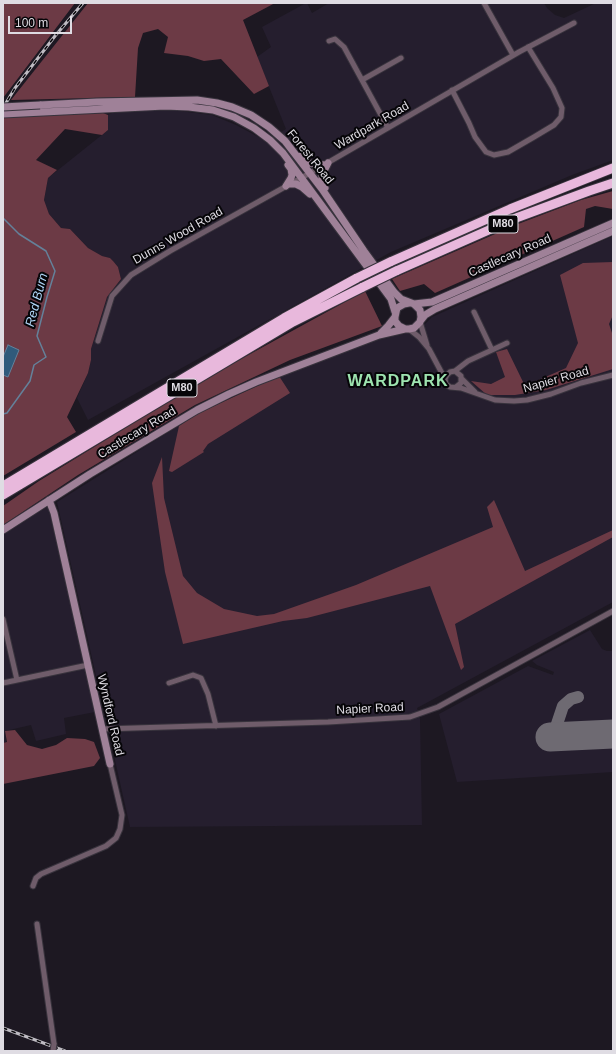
<!DOCTYPE html>
<style>
body{margin:0}
#map{position:relative;width:616px;height:1054px;overflow:hidden;background:#1d1822;font-family:Helvetica,sans-serif}
canvas{display:block}
.frame{position:absolute;inset:0;border:4px solid #dfdce3;pointer-events:none}
.scale{position:absolute;left:8px;top:16px;width:64px;height:18px;box-sizing:border-box;border:2px solid #dfdce3;border-top:0;padding-left:5px;font-size:12px;line-height:14px;white-space:nowrap;color:#dfdce3;-webkit-text-stroke:3px #060508;paint-order:stroke}
</style>
<div id="map">
<canvas width="616" height="1054"></canvas>
<div class="frame"></div>
<div class="scale">100 m</div>
</div>
<script>
const g = document.querySelector('canvas').getContext('2d');
g.lineJoin = 'round';
function fill(path, color) { g.fillStyle = color; g.fill(path, 'evenodd'); }
const toPath = rows => new Path2D(rows.map(r => 'M' + r).join(''));
function trace(path, color, width, dash) { g.strokeStyle = color; g.lineWidth = width; g.lineCap = dash ? 'butt' : 'round'; g.setLineDash(dash || []); g.stroke(path); }
function drawText(font, color, halo, rows, align = 'center') {
  g.font = font + ' Helvetica,sans-serif'; g.lineWidth = 4; g.setLineDash([]); g.textBaseline = 'middle'; g.strokeStyle = halo; g.fillStyle = color; for (const [text, x, y, turn = 0] of rows) {
    g.save(); g.translate(x, y); g.rotate((+turn || 0) * Math.PI / 180); g.textAlign = isNaN(turn) ? turn : align; if (halo) g.strokeText(text, 0, 0); g.fillText(text, 0, 0); g.restore();
  }
}
fill(toPath([
 [306,3,307,3,312,13,329,3,544,3,547,8,555,15,564,18,596,3,613,3,613,160,572,175,391,252,88,420,77,398,88,373,91,360,91,349,107,297,121,279,118,267,110,258,102,256,88,248,70,229,61,228,49,214,44,200,48,178,108,130,108,115,116,111,172,110,212,115,236,125,266,141,286,129,257,57,271,47,262,27],
 [613,236,613,602,417,708,420,719,422,825,130,827,57,502,199,413,279,376,380,338,404,334,425,324,432,317],
 [48,506,95,712,64,718,66,734,36,741,31,725,5,731,6,742,3,743,3,535],
 [590,630,602,649,607,651,613,651,613,772,457,782,439,714,528,666,553,675,554,672,537,665,532,661]
]), '#251e2e');
fill(toPath([
 [3,3,75,3,3,98],
 [88,3,275,3,243,20,269,86,254,94,221,59,204,61,188,56,164,53,168,37,158,29,143,33,138,48,135,97,11,100],
 [103,113,108,115,108,130,102,135,65,129,36,160,57,170,48,178,44,200,49,214,61,228,70,229,88,248,102,256,110,258,113,261,118,267,121,279,107,297,91,349,91,360,88,373,67,417,76,432,3,476,3,117],
 [613,191,613,209,595,206,586,209,584,227,435,293,424,284,400,291,392,279,518,224,581,200],
 [613,262,613,315,609,324,613,336,613,369,546,390,515,395,487,395,471,381,491,384,505,377,496,352,507,349,525,386,566,368,578,343,560,275,583,263],
 [365,291,382,326,290,360,195,405,78,475,3,525,3,506,39,481,201,381],
 [279,376,290,393,208,444,203,451,204,452,172,472,169,471,179,426,199,413],
 [162,457,164,498,183,576,197,593,224,609,257,616,274,614,356,585,493,527,487,507,494,500,525,571,613,530,613,537,455,624,464,667,461,670,430,586,307,618,283,621,183,644,165,572,152,483],
 [15,730,27,745,42,749,56,745,67,738,85,739,94,742,100,758,94,766,3,784,3,743,7,742,5,731]
]), '#6c3a45');
const water = toPath([
 [8,345,19,350,8,377,3,375,3,357,8,345]
]);
fill(water, '#305a7b');
trace(water, '#64819a', 1);
trace(toPath([
 [3,218,19,234,46,251,55,271,47,297,37,336,46,357,34,365,30,381,7,413,3,414]
]), '#64819a', 1.5);
trace(toPath([
 [557,737,556,727,563,706,571,699,578,697]
]), '#6e6a72', 12);
trace(toPath([
 [550,737,613,734]
]), '#6e6a72', 29);
const street = toPath([
 [484,3,513,55],
 [329,41,335,39,344,47,388,128],
 [362,80,401,58],
 [452,90,469,123,475,137,486,152,494,155,508,152,534,137,554,125,561,117,562,108,553,88,528,47],
 [420,322,427,345],
 [409,329,419,337,429,349,445,379],
 [98,341,112,296,131,275,170,251,310,173,519,52,574,23],
 [492,350,507,343],
 [455,371,468,361,492,350,474,312],
 [462,379,475,392],
 [456,387,461,383,461,376,455,371,450,372,447,375,445,379,446,384,450,387,461,388,495,400,514,401,527,400,551,394,581,383,613,375],
 [3,619,17,680],
 [3,683,88,665],
 [169,683,193,675,201,678,208,694,216,726],
 [102,729,328,722,410,717,438,707,613,611],
 [33,886,36,878,41,874,106,846,116,838,120,829,122,815,110,764],
 [37,924,54,1044]
]);
const secondary = toPath([
 [40,105,97,102,197,100,217,103,232,107,251,115,269,127,285,141,322,189,364,251,394,292,401,299,414,304,420,310,421,317,420,322,414,328,409,329,405,329,399,326,395,321,395,317,397,308,404,304,409,303],
 [3,114,165,106,189,107,213,110,234,117,254,128,270,140,283,153,391,299,395,312],
 [301,156,308,163,325,165],
 [290,184,296,184,302,187,310,194],
 [286,186,291,178,292,175,291,169,288,165],
 [325,188,322,183,322,175,328,163],
 [414,304,432,302,613,223],
 [421,320,425,315,435,309,613,231],
 [381,333,388,326,395,317],
 [49,500,54,513,110,764],
 [3,530,90,474,197,410,229,394,256,382,379,335,405,329]
]);
const highway = toPath([
 [390,262,510,209,613,168],
 [396,271,516,218,589,191,613,183],
 [3,486,284,318,357,278],
 [3,495,293,322,363,287]
]);
trace(street, '#38333d', 7);
trace(secondary, '#38333d', 9);
trace(highway, '#38333d', 11);
trace(street, '#6f5c6a', 5);
trace(secondary, '#9f8198', 7);
trace(highway, '#e8b8dc', 9);
const rail = toPath([
 [3,108,15,88,55,36,83,3],
 [3,1028,65,1051]
]);
trace(rail, '#bebbc2', 3);
trace(rail, '#060508', 1.5, [4.5]);
const streetBridge = toPath([
 [53,1051,54,1044]
]);
const secondaryBridge = toPath([
 [3,107,40,105]
]);
const highwayBridge = toPath([
 [357,278,390,262],
 [363,287,396,271]
]);
trace(streetBridge, '#38333d', 7, []);
trace(secondaryBridge, '#38333d', 9, []);
trace(highwayBridge, '#38333d', 11, []);
trace(streetBridge, '#6f5c6a', 5);
trace(secondaryBridge, '#9f8198', 7);
trace(highwayBridge, '#e8b8dc', 9);
for (const [x, y, w] of [
 [503,224,30],
 [182,388,30]
]) { const box = new Path2D(); box.roundRect(x - w / 2, y - 9, w, 18, 3); g.fillStyle = '#060508'; g.fill(box); trace(box, '#dfdce3', 1); }
drawText('bold 11px', '#dfdce3', null, [
 ["M80",503,224],
 ["M80",182,388]
]);
drawText('12px', '#dfdce3', '#060508', [
 ["Wardpark Road",372,126,-30],
 ["Forest Road",310,157,51],
 ["Dunns Wood Road",178,236,-30],
 ["Castlecary Road",510,256,-24],
 ["Napier Road",556,380,-16],
 ["Castlecary Road",137,433,-31],
 ["Napier Road",370,709,-3],
 ["Wyndford Road",110,715,77]
]);
drawText('italic 13px', '#b2d8f9', '#060508', [
 ["Red Burn",37,300,-75]
]);
g.letterSpacing = '1px';
drawText('bold 16px', '#9de3af', '#060508', [
 ["WARDPARK",398,382]
]);
g.letterSpacing = '0px';
</script>
